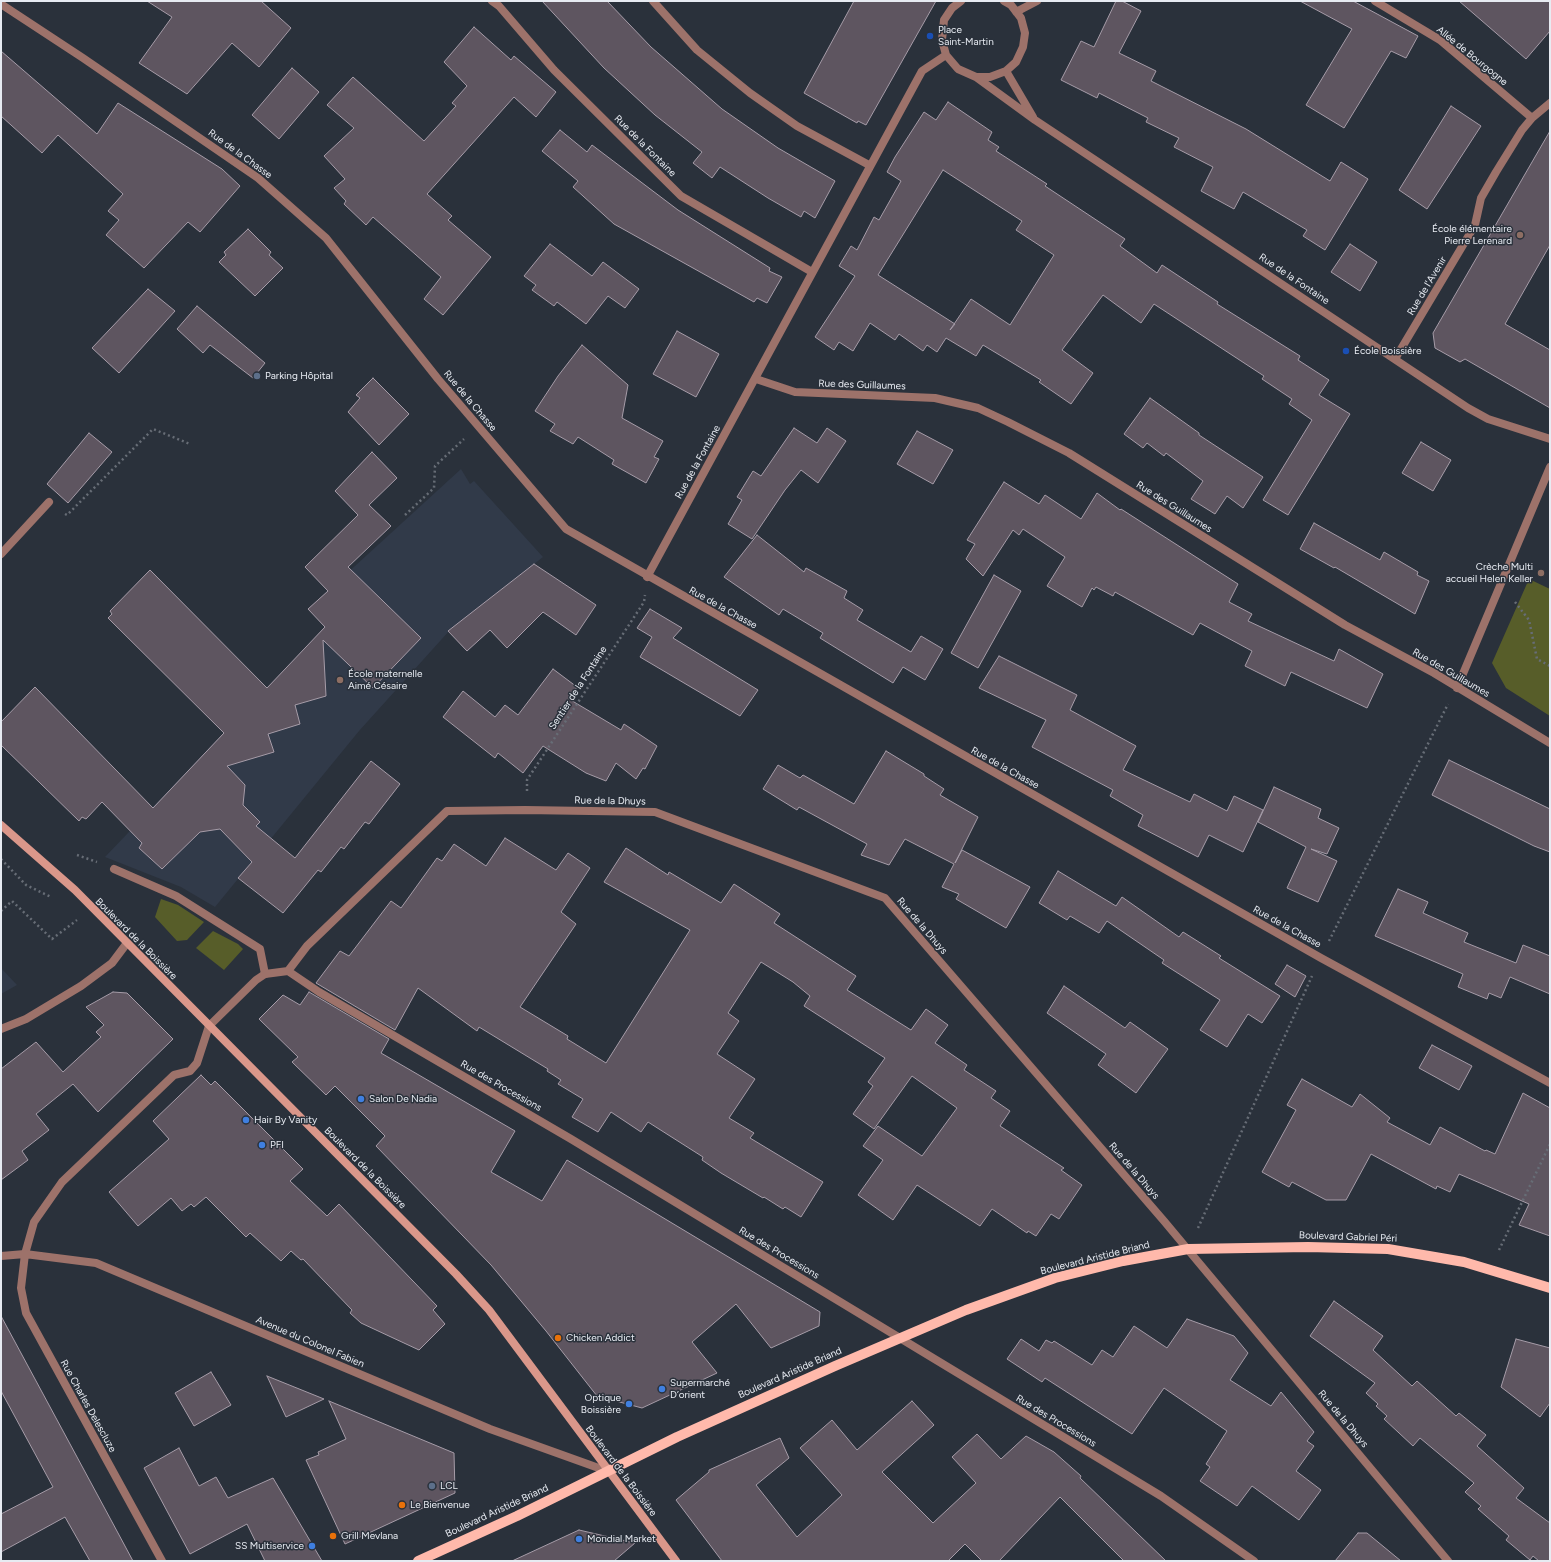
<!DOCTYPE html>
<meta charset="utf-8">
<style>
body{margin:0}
#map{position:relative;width:1551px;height:1562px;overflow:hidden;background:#2a313b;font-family:Figtree,sans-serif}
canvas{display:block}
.frame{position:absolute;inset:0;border:2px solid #e7ebf2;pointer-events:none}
</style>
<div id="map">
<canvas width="1551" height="1562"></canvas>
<div class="frame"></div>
</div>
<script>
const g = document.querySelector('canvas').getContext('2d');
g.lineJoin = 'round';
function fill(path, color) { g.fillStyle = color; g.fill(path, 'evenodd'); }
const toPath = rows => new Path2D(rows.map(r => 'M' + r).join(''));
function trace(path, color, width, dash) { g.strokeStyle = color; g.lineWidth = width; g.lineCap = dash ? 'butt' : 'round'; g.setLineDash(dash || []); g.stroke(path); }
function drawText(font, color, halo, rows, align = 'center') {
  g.font = font + ' Figtree,sans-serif'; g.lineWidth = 3; g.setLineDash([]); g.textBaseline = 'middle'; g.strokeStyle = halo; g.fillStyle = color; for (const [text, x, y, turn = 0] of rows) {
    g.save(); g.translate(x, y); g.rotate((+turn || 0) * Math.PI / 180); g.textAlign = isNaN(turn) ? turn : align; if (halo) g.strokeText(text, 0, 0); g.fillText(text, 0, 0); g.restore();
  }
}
fill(toPath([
 [461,469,470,484,474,481,543,557,450,630,359,731,215,907,181,887,105,857,325,627,308,609],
 [1,968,17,985,1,994]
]), '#313a49');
fill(toPath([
 [1529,579,1550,589,1550,716,1506,688,1492,663],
 [161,899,178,905,204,922,187,940,177,941,155,917],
 [213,931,238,944,243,949,224,970,196,948]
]), '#575d29');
const building = toPath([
 [147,1,261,1,291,28,259,67,232,43,187,94,139,63,172,17,147,1],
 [542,1,607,1,651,47,722,109,778,148,835,181,815,218,804,211,801,217,768,198,720,167,712,178,693,163,702,152,655,115,604,68,542,1],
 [854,1,936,1,866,125,858,121,857,123,804,93,854,1],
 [1116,1,1122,1,1141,11,1119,53,1156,71,1151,81,1246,129,1330,181,1341,162,1368,179,1325,250,1303,236,1307,230,1243,192,1234,209,1201,191,1213,167,1174,147,1179,138,1146,122,1148,118,1099,93,1097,98,1061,80,1081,41,1094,47,1116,1],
 [1300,1,1353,1,1418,36,1406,58,1391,51,1344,128,1306,105,1352,29,1300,1],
 [1459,1,1550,1,1550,31,1526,59,1459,1],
 [474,27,511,60,514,56,556,92,536,117,514,97,427,194,452,216,448,220,491,257,443,315,424,299,441,277,373,217,366,225,344,204,346,201,334,188,345,179,324,156,354,128,327,105,353,77,424,141,456,106,452,103,467,86,444,62,474,27],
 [1,51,97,134,118,103,222,169,240,186,200,232,188,222,144,268,106,235,119,220,108,211,123,194,58,135,42,153,1,116,1,51],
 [292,68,319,92,279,139,252,115,292,68],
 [948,102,992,132,988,140,999,147,996,151,1047,184,1045,186,1125,239,1120,246,1157,273,1162,265,1218,302,1217,304,1300,356,1298,360,1329,380,1319,395,1350,414,1288,515,1263,500,1312,420,1289,404,1292,399,1262,379,1264,376,1154,304,1141,323,1103,295,1062,350,1093,373,1071,404,1039,382,1041,380,983,345,976,356,946,338,937,352,927,345,923,351,899,334,895,340,870,323,853,351,839,342,834,350,815,337,855,276,839,266,851,246,857,250,874,217,879,220,901,181,887,172,895,157,924,112,936,120,948,102],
 [943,170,1022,221,1016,230,1054,255,1010,325,971,299,950,330,955,324,878,275,943,170],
 [1451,106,1481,126,1427,209,1399,190,1451,106],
 [560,130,587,152,592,145,678,210,770,268,769,271,782,277,767,303,757,298,754,302,614,224,573,187,578,181,542,151,560,130],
 [1550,131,1550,245,1505,324,1550,350,1550,408,1465,359,1460,362,1435,348,1433,333,1550,131],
 [248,229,271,252,269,255,283,268,255,296,219,262,226,255,224,252,248,229],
 [550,244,592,276,603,262,639,289,625,308,608,296,586,324,557,302,554,306,532,290,536,285,524,276,550,244],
 [1350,244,1377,262,1360,291,1331,272,1350,244],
 [148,289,175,311,119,373,92,348,148,289],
 [197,306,265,363,253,378,210,345,203,353,177,329,197,306],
 [677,331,719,354,696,397,653,374,677,331],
 [582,345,628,385,622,418,663,441,654,457,659,459,646,483,612,464,614,460,578,437,573,444,550,431,555,424,535,411,558,376,582,345],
 [373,378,409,414,379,445,348,412,360,398,356,395,373,378],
 [1150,398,1199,433,1199,435,1263,477,1243,508,1227,496,1215,514,1191,499,1203,481,1166,453,1164,456,1147,443,1143,448,1124,434,1150,398],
 [794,428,817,443,827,428,846,441,818,483,801,470,785,490,752,539,728,524,742,500,737,497,753,471,761,476,794,428],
 [917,431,953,450,933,484,897,464,917,431],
 [89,433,112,452,68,503,47,484,89,433],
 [1421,442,1451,460,1433,491,1402,473,1421,442],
 [372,452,397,478,369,505,391,526,348,567,421,638,373,688,323,640,326,696,295,705,300,724,268,734,274,752,227,766,245,785,243,805,260,822,256,826,295,858,371,761,400,784,369,824,365,822,344,849,341,847,321,872,318,870,283,913,238,878,252,862,220,829,200,832,162,869,139,848,142,843,102,802,86,819,82,817,79,821,1,745,1,722,35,687,153,808,224,733,108,618,112,614,110,611,150,570,267,688,325,627,308,609,328,591,305,567,358,515,335,491,372,452],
 [1004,482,1039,504,1045,495,1081,519,1097,493,1120,510,1121,509,1238,584,1229,602,1252,614,1248,621,1334,661,1339,649,1383,674,1367,708,1291,672,1285,686,1245,666,1252,651,1200,623,1193,635,1115,592,1113,596,1096,587,1094,590,1092,588,1082,607,1047,586,1065,557,1023,529,1019,535,1013,530,983,576,966,559,975,544,967,540,1004,482],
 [1314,523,1380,560,1384,552,1418,572,1417,575,1429,581,1415,614,1335,567,1334,568,1300,549,1314,523],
 [757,535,804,572,806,568,847,591,844,598,863,610,857,620,911,652,921,636,943,649,925,680,903,667,893,683,820,638,823,633,783,609,779,615,724,577,757,535],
 [534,564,596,605,576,635,543,612,507,648,490,630,467,651,448,631,534,564],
 [994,575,1021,591,978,668,951,653,994,575],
 [650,609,682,628,673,638,758,690,740,716,640,657,652,637,637,628,650,609],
 [999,656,1077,695,1070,710,1136,746,1123,770,1190,802,1194,794,1227,811,1234,796,1263,810,1243,852,1209,835,1198,857,1138,826,1143,815,1110,796,1113,790,1032,747,1046,720,979,688,999,656],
 [553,669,577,687,569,699,621,730,624,724,657,746,645,769,643,768,636,779,616,763,606,781,586,773,543,746,523,773,498,753,495,758,443,717,463,691,495,717,505,705,518,715,553,669],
 [886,751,924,774,924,776,944,789,940,795,978,817,955,863,962,850,1030,887,1006,928,956,899,959,894,942,887,954,864,905,839,889,865,861,855,867,844,799,807,797,810,763,789,778,765,800,778,803,775,854,804,886,751],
 [1449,760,1550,809,1550,852,1534,846,1432,795,1449,760],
 [1274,787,1321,809,1318,818,1339,828,1327,854,1311,849,1337,861,1318,902,1287,888,1306,847,1258,822,1274,787],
 [505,838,556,870,568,853,590,868,561,912,576,924,520,1007,568,1036,567,1039,606,1063,690,930,604,882,626,848,668,875,669,872,721,903,734,884,780,914,774,923,856,976,847,990,911,1030,926,1009,948,1025,935,1043,967,1065,964,1070,996,1091,991,1098,1010,1111,1000,1126,1064,1168,1061,1170,1082,1185,1059,1219,1051,1214,1036,1236,1028,1231,1027,1233,992,1209,980,1226,917,1185,893,1220,858,1195,883,1160,863,1146,878,1126,922,1156,957,1108,912,1076,874,1129,853,1114,873,1086,868,1082,885,1058,804,1006,810,996,793,982,761,962,728,1013,739,1021,717,1054,755,1079,729,1118,754,1133,750,1138,823,1182,801,1217,785,1207,783,1209,764,1197,763,1198,721,1173,702,1160,703,1157,648,1122,641,1132,611,1112,598,1132,572,1117,583,1099,558,1084,561,1080,547,1071,548,1069,479,1027,477,1031,418,988,395,1030,316,983,340,951,349,956,391,901,401,908,437,858,442,861,454,844,486,866,505,838],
 [1058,871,1116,906,1122,897,1179,937,1183,932,1221,956,1219,958,1280,996,1262,1023,1248,1014,1227,1047,1200,1030,1220,1000,1162,963,1164,960,1107,921,1099,933,1070,916,1067,920,1039,903,1058,871],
 [1398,889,1428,902,1423,913,1468,933,1464,942,1516,963,1523,945,1550,956,1550,994,1510,977,1501,998,1489,993,1487,999,1458,987,1463,974,1375,936,1398,889],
 [1287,965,1306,976,1295,997,1275,984,1287,965],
 [1064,986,1125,1028,1130,1022,1168,1049,1136,1093,1098,1065,1106,1054,1047,1013,1064,986],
 [113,992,127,993,173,1039,98,1112,73,1084,36,1114,49,1130,22,1151,28,1160,1,1180,1,1069,36,1042,63,1072,101,1037,96,1032,104,1025,86,1007,113,992],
 [309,992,389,1039,381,1053,515,1131,491,1172,542,1201,567,1160,820,1312,819,1326,771,1348,736,1304,692,1342,717,1373,642,1408,597,1396,546,1331,491,1265,376,1146,385,1136,335,1086,326,1095,292,1062,298,1057,259,1019,283,995,300,1005,309,992],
 [1432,1045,1472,1066,1459,1090,1419,1068,1432,1045],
 [201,1075,211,1085,215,1081,303,1169,290,1181,327,1216,339,1204,437,1306,433,1310,445,1324,419,1350,361,1323,350,1313,352,1310,303,1259,301,1260,291,1251,281,1261,250,1233,246,1237,206,1197,194,1207,191,1204,182,1211,171,1198,138,1226,109,1192,169,1139,153,1121,201,1075],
 [1302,1079,1352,1107,1360,1094,1390,1118,1387,1122,1430,1145,1440,1127,1485,1151,1486,1150,1495,1154,1523,1093,1550,1108,1550,1236,1519,1225,1529,1204,1459,1174,1450,1192,1437,1186,1436,1189,1371,1154,1346,1200,1326,1200,1292,1182,1289,1187,1262,1172,1296,1110,1287,1105,1302,1079],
 [1334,1301,1383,1336,1373,1350,1412,1386,1417,1381,1456,1416,1459,1413,1486,1435,1477,1446,1524,1488,1516,1498,1550,1523,1550,1561,1539,1561,1533,1556,1530,1560,1506,1540,1509,1536,1478,1509,1481,1506,1465,1492,1474,1483,1420,1438,1413,1446,1384,1419,1387,1416,1376,1406,1378,1404,1366,1393,1375,1383,1310,1336,1334,1301],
 [1,1316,118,1533,133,1561,90,1561,65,1517,1,1552,1,1514,53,1487,1,1391,1,1316],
 [1187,1319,1234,1336,1248,1353,1230,1380,1271,1406,1281,1392,1314,1432,1307,1441,1314,1446,1296,1471,1321,1490,1299,1520,1252,1486,1237,1506,1200,1481,1210,1467,1206,1464,1227,1431,1164,1388,1132,1434,1045,1378,1042,1382,1007,1359,1021,1339,1039,1351,1046,1340,1052,1343,1054,1341,1092,1365,1102,1350,1113,1357,1134,1326,1167,1348,1187,1319],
 [1516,1339,1550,1348,1550,1403,1540,1417,1501,1387,1516,1339],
 [211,1372,231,1405,194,1426,175,1393,211,1372],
 [267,1376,324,1399,286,1417,267,1376],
 [329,1401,454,1453,455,1493,345,1544,306,1460,319,1455,318,1452,346,1439,329,1401],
 [912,1401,934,1425,882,1472,933,1523,976,1483,952,1457,977,1434,1001,1459,1026,1436,1054,1452,1081,1476,1080,1478,1166,1561,1124,1561,1060,1497,999,1561,982,1561,965,1544,948,1561,722,1561,676,1500,709,1472,709,1470,780,1438,789,1458,756,1485,797,1537,842,1495,800,1448,832,1420,857,1450,912,1401],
 [179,1448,199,1486,216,1477,228,1498,273,1478,322,1561,265,1561,247,1524,190,1554,144,1468,179,1448],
 [579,1530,635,1543,614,1561,512,1561,579,1530],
 [1358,1533,1367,1533,1401,1561,1335,1561,1358,1533]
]);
fill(building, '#5e5560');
trace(building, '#a69ca8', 1);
trace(toPath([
 [65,514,67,515,153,429,190,444],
 [405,515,434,488,435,466,464,439],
 [1515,602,1529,620,1537,659,1550,666],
 [527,791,527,780,644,602,645,595],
 [77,855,97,862],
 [1,859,26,885,51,897],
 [1,911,12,901,52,939,77,920],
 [1329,941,1448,704],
 [1198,1228,1312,976],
 [1499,1250,1550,1144]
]), '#676d76', 2.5, [2, 3]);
trace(toPath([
 [492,1,499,6,554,70,681,196,812,272],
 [1,554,49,502],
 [114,869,176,896,260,949,265,974],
 [25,1254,34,1222,62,1182,174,1075,190,1071,197,1063,209,1026]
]), '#9d726a', 8);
trace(toPath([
 [653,1,697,50,750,93,797,126,869,165],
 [961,1,952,8,944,20,942,40,946,55,958,69,976,77,990,77,1006,71,1016,62,1023,47,1025,33,1021,18,1011,5,1004,1],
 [1375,1,1440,40,1532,118],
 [1,4,83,58,258,178,326,238,438,379,566,529,1321,958,1550,1083],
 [1016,12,1037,1],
 [1006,71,1033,117],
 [976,77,1035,120,1468,408,1488,419,1550,439],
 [1395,359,1475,225,1481,198,1496,172,1522,130,1532,118,1550,103],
 [756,379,795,392,935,398,978,408,1008,422,1069,453,1345,625,1434,673,1550,743],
 [647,577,922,71,946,55],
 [1457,688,1550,467],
 [288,971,319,992,571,1139,1161,1496,1254,1561],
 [209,1026,256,980,265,974,288,971,307,946,447,811,525,810,655,812,885,898,1164,1221,1448,1561],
 [1,1029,26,1019,81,986,112,963,127,943],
 [25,1254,21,1288,26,1313,162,1561],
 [1,1256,25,1254,96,1263,490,1429,607,1471]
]), '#9d726a', 8);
trace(toPath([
 [1,825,75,890,456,1274,489,1310,676,1561]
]), '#da978a', 8);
trace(toPath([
 [418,1561,517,1516,677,1437,835,1366,966,1310,1055,1278,1123,1261,1188,1249,1308,1247,1388,1249,1464,1262,1550,1288]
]), '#ffb9ab', 10);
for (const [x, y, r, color] of [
 [930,36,4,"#1a4fb4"],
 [1520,235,4,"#8d6e63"],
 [1346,351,4,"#1a4fb4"],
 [257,376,4,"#5c6f8a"],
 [1541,573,4,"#8d6e63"],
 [340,680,4,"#8d6e63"],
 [361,1099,4,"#3f7fe0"],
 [246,1120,4,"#3f7fe0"],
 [262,1145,4,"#3f7fe0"],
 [558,1338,4,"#e8710a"],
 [662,1389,4,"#3f7fe0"],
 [629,1404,4,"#3f7fe0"],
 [432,1486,4,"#5c6f8a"],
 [402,1505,4,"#e8710a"],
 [333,1536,4,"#e8710a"],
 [579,1539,4,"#3f7fe0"],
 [312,1546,4,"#3f7fe0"]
]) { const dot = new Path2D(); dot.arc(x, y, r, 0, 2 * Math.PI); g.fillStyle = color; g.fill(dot); trace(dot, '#2a313b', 1.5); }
drawText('10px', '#e7ebf2', '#2a313b', [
 ["Place",938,30],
 ["Saint-Martin",938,42],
 ["École élémentaire",1512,229,"right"],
 ["Pierre Lerenard",1512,241,"right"],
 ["École Boissière",1354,351],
 ["Parking Hôpital",265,376],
 ["Crèche Multi",1533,567,"right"],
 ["accueil Helen Keller",1533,579,"right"],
 ["École maternelle",348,674],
 ["Aimé Césaire",348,686],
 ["Salon De Nadia",369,1099],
 ["Hair By Vanity",254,1120],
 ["PFI",270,1145],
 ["Chicken Addict",566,1338],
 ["Supermarché",670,1383],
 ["D’orient",670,1395],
 ["Optique",621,1398,"right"],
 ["Boissière",621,1410,"right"],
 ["LCL",440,1486],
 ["Le Bienvenue",410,1505],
 ["Grill Mevlana",341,1536],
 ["Mondial Market",587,1539],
 ["SS Multiservice",304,1546,"right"]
], 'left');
drawText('10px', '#e7ebf2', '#2a313b', [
 ["Allée de Bourgogne",1472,56,39],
 ["Rue de la Fontaine",645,146,45],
 ["Rue de la Chasse",240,154,36],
 ["Rue de la Fontaine",1294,279,34],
 ["Rue de l'Avenir",1427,286,-59],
 ["Rue des Guillaumes",862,385,2],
 ["Rue de la Chasse",470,401,50],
 ["Rue de la Fontaine",698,462,-61],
 ["Rue des Guillaumes",1174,507,32],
 ["Rue de la Chasse",723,608,29],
 ["Rue des Guillaumes",1451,673,30],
 ["Sentier de la Fontaine",578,688,-57],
 ["Rue de la Chasse",1005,768,29],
 ["Rue de la Dhuys",610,801,1],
 ["Rue de la Dhuys",922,926,49],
 ["Rue de la Chasse",1287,927,29],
 ["Boulevard de la Boissière",136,939,45],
 ["Rue des Processions",501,1086,30],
 ["Boulevard de la Boissière",365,1168,45],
 ["Rue de la Dhuys",1134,1171,49],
 ["Boulevard Gabriel Péri",1348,1237,2],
 ["Rue des Processions",779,1253,31],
 ["Boulevard Aristide Briand",1095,1258,-14],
 ["Avenue du Colonel Fabien",310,1342,23],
 ["Boulevard Aristide Briand",790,1373,-24],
 ["Rue Charles Delescluze",88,1406,61],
 ["Rue de la Dhuys",1343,1419,50],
 ["Rue des Processions",1056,1421,31],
 ["Boulevard de la Boissière",621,1471,53],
 ["Boulevard Aristide Briand",497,1511,-25]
]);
</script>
